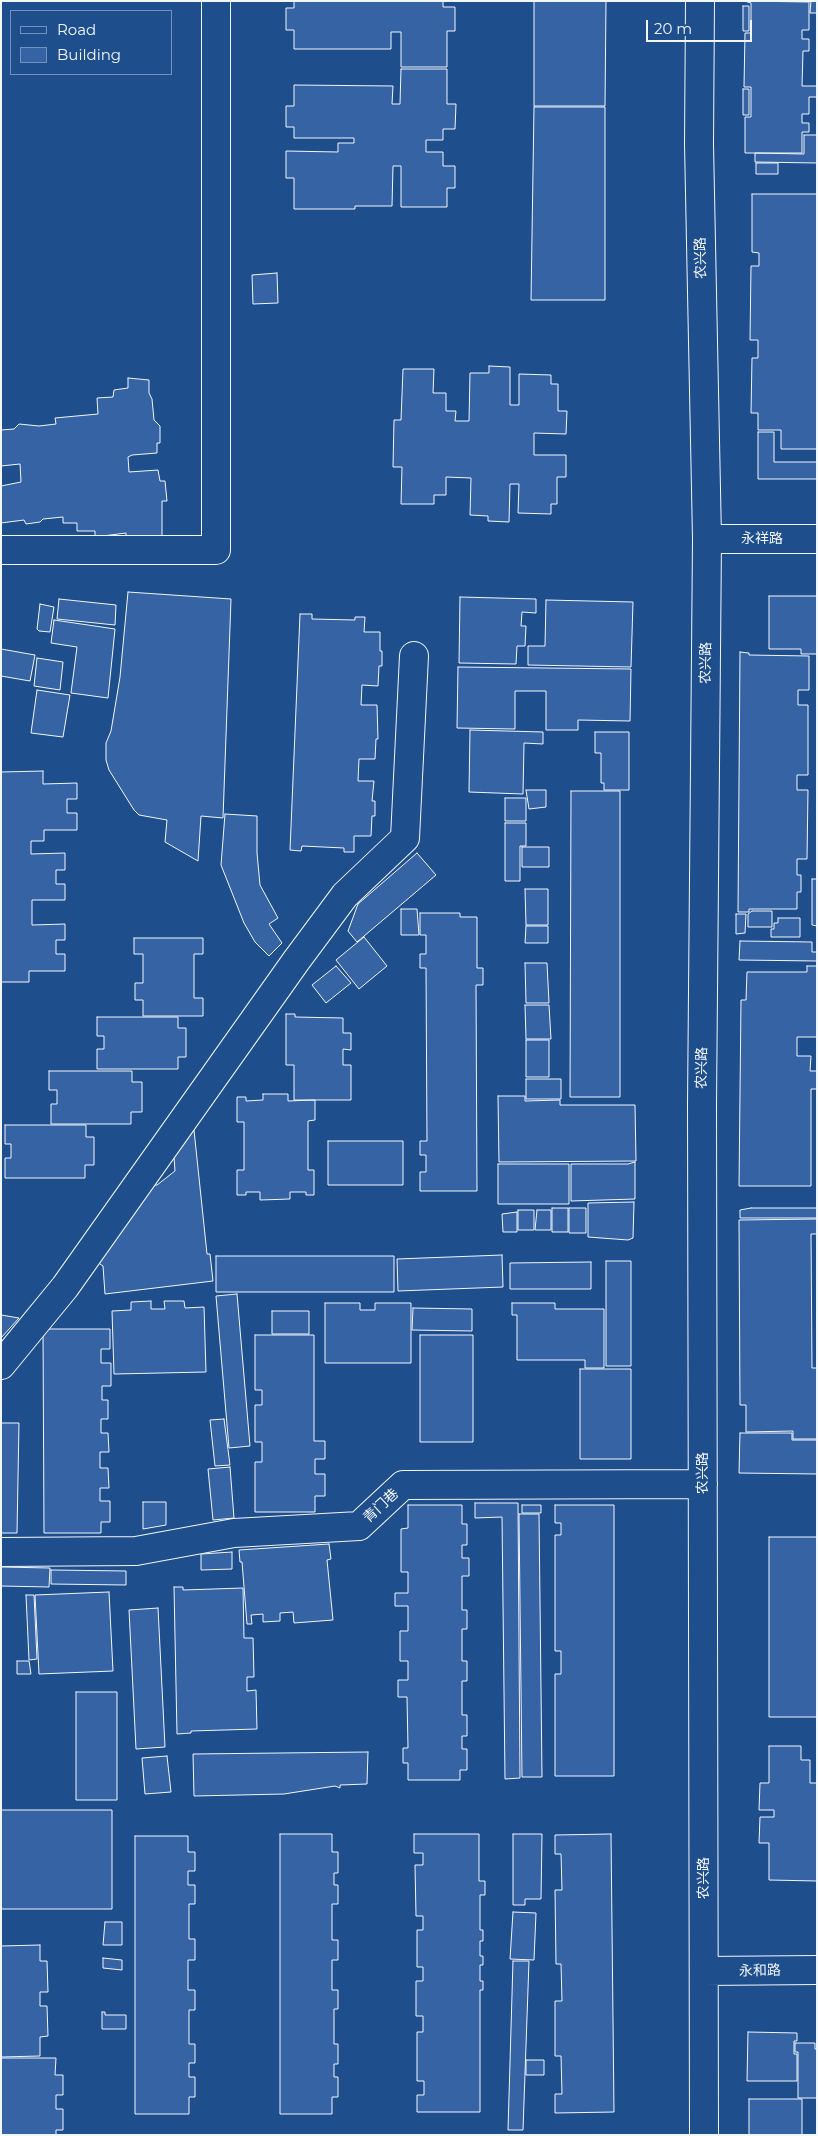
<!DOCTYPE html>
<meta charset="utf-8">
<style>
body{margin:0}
#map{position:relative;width:818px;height:2136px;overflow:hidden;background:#1f4e8c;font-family:Montserrat,sans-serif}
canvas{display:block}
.frame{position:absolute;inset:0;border:2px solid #f2f6ff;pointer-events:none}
.legend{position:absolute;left:10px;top:10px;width:162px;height:65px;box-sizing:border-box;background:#1f4e8c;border:1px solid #7391ba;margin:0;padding:6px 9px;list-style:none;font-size:15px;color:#f2f6ff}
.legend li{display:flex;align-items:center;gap:10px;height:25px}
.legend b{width:25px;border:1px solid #7391ba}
.scale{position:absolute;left:646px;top:20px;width:106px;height:22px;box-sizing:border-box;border:2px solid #f2f6ff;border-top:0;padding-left:6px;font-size:15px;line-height:18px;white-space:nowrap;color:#f2f6ff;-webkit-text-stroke:4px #1f4e8c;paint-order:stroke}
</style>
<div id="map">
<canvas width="818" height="2136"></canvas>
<div class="frame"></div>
<ul class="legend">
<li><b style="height:6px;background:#1f4e8c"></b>Road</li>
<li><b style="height:14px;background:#3563a3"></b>Building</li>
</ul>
<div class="scale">20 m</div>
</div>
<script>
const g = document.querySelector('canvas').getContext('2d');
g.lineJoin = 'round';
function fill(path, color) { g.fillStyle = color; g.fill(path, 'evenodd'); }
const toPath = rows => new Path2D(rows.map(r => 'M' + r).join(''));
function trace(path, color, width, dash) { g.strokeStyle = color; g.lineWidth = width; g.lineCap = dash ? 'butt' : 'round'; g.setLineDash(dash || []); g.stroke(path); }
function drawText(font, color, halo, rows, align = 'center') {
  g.font = font + ' Montserrat,"Noto Sans SC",sans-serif'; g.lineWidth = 4; g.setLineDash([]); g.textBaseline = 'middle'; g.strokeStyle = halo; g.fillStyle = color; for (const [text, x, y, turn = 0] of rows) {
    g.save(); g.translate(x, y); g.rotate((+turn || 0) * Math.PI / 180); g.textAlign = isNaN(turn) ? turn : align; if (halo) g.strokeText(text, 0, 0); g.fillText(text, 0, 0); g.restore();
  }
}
const building = toPath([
 [294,1,443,1,443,7,455,7,455,31,447,31,447,67,401,67,401,32,391,32,391,49,294,49,294,30,286,30,286,8,294,8,294,1],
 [534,1,606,1,605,106,534,106,534,1],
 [744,1,809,2,809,30,802,30,802,39,809,39,809,51,803,51,802,86,817,86,817,97,809,97,809,114,802,114,802,123,809,123,809,132,802,132,802,153,745,153,745,117,751,117,751,87,744,87,745,33,751,33,751,3,744,1],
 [811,1,817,1,817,13,810,13,811,1],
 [743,6,749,6,749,31,743,31,743,6],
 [401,69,447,69,447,104,456,104,455,129,443,129,443,140,426,140,426,152,443,152,443,166,455,166,455,188,447,188,447,207,401,207,401,166,393,166,392,206,355,206,355,209,294,209,294,178,286,178,286,151,338,152,338,143,354,143,354,138,294,138,294,127,286,127,286,106,294,106,294,85,393,86,392,104,400,104,401,69],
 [743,89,749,89,749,115,743,115,743,89],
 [534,107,605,107,605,300,531,300,534,107],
 [804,135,817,135,817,163,755,162,755,153,804,154,804,135],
 [756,163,778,163,778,174,756,174,756,163],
 [752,194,817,194,817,449,781,449,781,430,758,430,758,413,751,413,752,358,758,358,758,340,750,340,751,266,759,266,759,253,752,252,752,194],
 [277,273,278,303,253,304,252,275,277,273],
 [489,366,510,367,510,405,519,405,519,374,551,375,551,384,558,384,558,411,567,411,566,434,534,433,534,455,566,455,566,477,557,477,557,504,551,504,551,514,518,513,519,484,510,484,509,522,488,521,488,516,470,515,471,478,446,477,446,495,434,495,434,504,401,504,402,467,393,467,394,420,401,420,403,369,434,369,433,393,446,393,446,411,456,411,455,421,469,421,470,373,489,373,489,366],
 [128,378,149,380,149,393,152,399,154,420,160,426,160,443,157,443,157,453,132,455,128,457,129,472,158,470,160,481,165,481,167,501,162,501,162,545,126,540,126,533,95,537,95,531,77,531,77,523,63,523,63,517,43,519,40,522,26,524,24,520,1,523,1,486,21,482,20,464,1,466,1,430,14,429,19,424,39,426,56,424,55,418,98,414,97,398,113,397,114,390,128,388,128,378],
 [758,432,774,432,774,462,817,462,817,479,758,479,758,432],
 [128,592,231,599,223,818,201,816,198,861,165,842,167,820,139,815,134,810,109,770,106,760,106,743,111,731,120,677,128,592],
 [769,596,817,596,817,654,801,654,801,649,769,649,769,596],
 [460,597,536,599,536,613,522,612,521,626,526,626,525,646,517,646,516,664,459,663,460,597],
 [59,599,116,605,115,625,57,619,59,599],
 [546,600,633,602,631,667,528,665,528,646,545,646,546,600],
 [40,604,54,607,50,632,39,631,37,629,40,604],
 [300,614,312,614,312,619,355,620,355,617,365,617,364,632,380,632,380,651,382,651,382,666,379,666,378,686,362,685,361,705,377,705,378,739,376,739,375,759,359,759,358,781,374,781,372,801,375,801,375,816,372,816,371,836,354,836,354,852,344,852,344,848,302,846,301,851,290,850,300,614],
 [54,620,115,629,108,698,71,693,77,647,51,643,54,620],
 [1,649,35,655,30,681,1,676,1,649],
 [740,652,749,653,749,655,809,656,809,690,798,690,798,705,808,705,808,775,797,775,797,790,808,790,807,859,797,859,797,875,801,875,801,892,797,892,797,909,749,909,749,912,738,912,740,652],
 [37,658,63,662,60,690,34,686,37,658],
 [458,667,631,669,630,721,578,720,578,730,546,730,546,691,515,691,515,729,457,728,458,667],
 [37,690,70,695,63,737,31,733,37,690],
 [470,730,543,732,543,744,524,743,523,794,469,792,470,730],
 [595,732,629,732,629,790,604,790,604,783,601,783,601,753,595,753,595,732],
 [43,771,43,784,77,783,77,799,67,799,67,813,77,813,77,830,44,830,44,841,31,841,31,854,65,853,65,870,56,870,56,884,65,884,65,900,32,900,32,925,65,924,65,940,56,940,56,954,65,954,65,971,29,971,29,982,1,982,1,772,43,771],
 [526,790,546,790,546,807,529,809,526,790],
 [571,791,620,791,620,1097,570,1097,571,791],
 [505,798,526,798,526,821,505,821,505,798],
 [225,814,257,816,257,853,260,885,278,918,269,924,282,943,269,956,255,942,244,923,221,865,225,814],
 [505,823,526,823,526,846,520,846,520,881,505,881,505,823],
 [522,847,549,847,549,867,522,867,522,847],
 [417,853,436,875,357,942,348,931,358,904,417,853],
 [812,879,817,879,817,926,812,925,812,879],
 [525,889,548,889,548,925,526,925,525,889],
 [401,909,417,909,419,935,401,935,401,909],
 [752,911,772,911,772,927,748,927,748,914,752,911],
 [420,913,460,913,460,917,477,917,477,968,483,968,483,985,476,985,477,1191,420,1191,420,1172,426,1172,426,1155,420,1155,420,1141,427,1141,426,968,420,968,420,954,426,954,426,935,420,935,420,913],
 [736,914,746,914,745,933,736,934,736,914],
 [778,918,800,918,800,937,771,937,771,929,774,929,774,923,778,923,778,918],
 [526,926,548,926,548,943,525,943,526,926],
 [364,937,387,966,359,989,336,960,364,937],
 [134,938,203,938,203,954,194,954,194,998,203,998,203,1016,143,1016,143,1000,135,1000,135,983,143,983,143,954,134,954,134,938],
 [740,941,812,942,812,952,817,952,817,961,739,960,740,941],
 [525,963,547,963,549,1003,526,1003,525,963],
 [336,966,351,983,326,1003,312,985,336,966],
 [807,966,817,966,817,1037,797,1037,797,1056,811,1056,810,1071,817,1071,817,1089,811,1089,811,1186,739,1186,741,1000,746,1000,747,972,807,972,807,966],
 [525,1005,549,1005,551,1039,526,1039,525,1005],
 [286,1014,295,1014,295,1017,343,1018,343,1033,351,1033,351,1050,343,1049,343,1065,351,1065,351,1100,294,1100,294,1065,286,1065,286,1014],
 [97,1017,178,1017,178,1028,186,1028,186,1057,178,1057,178,1069,97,1069,97,1049,104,1049,104,1036,97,1036,97,1017],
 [526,1040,549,1040,549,1077,526,1077,526,1040],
 [49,1071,132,1071,132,1082,142,1082,142,1112,131,1112,131,1124,51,1124,51,1104,57,1104,57,1090,49,1090,49,1071],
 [526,1079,561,1079,561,1099,526,1099,526,1079],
 [263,1094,288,1094,288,1101,315,1100,315,1120,308,1121,308,1170,314,1170,314,1195,306,1195,306,1192,290,1192,290,1199,260,1200,260,1192,246,1192,246,1195,237,1195,237,1170,244,1170,244,1122,237,1122,237,1097,246,1097,246,1101,263,1100,263,1094],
 [498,1096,525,1096,525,1101,560,1100,560,1105,635,1105,636,1161,499,1162,498,1096],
 [5,1125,86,1125,86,1137,94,1137,94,1165,85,1165,85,1178,5,1178,5,1158,11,1158,11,1144,5,1144,5,1125],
 [194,1130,207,1254,210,1254,213,1281,105,1294,103,1266,97,1262,154,1185,157,1185,175,1171,174,1157,194,1130],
 [328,1141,403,1141,403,1185,328,1185,328,1141],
 [635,1162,635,1199,571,1201,571,1164,628,1164,635,1162],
 [498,1164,569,1164,569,1204,498,1204,498,1164],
 [634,1202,633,1238,628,1240,588,1237,588,1203,634,1202],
 [552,1208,568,1208,568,1232,552,1232,552,1208],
 [569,1208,586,1208,586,1233,569,1233,569,1208],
 [751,1208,817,1208,817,1218,740,1218,740,1210,751,1208],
 [518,1210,534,1210,534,1230,518,1230,518,1210],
 [537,1210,551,1210,551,1230,535,1230,537,1210],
 [517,1212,517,1232,503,1232,502,1214,517,1212],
 [817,1219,817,1234,811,1234,812,1368,817,1368,817,1439,793,1439,793,1431,746,1432,746,1405,740,1405,739,1220,817,1219],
 [502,1255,503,1287,398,1291,397,1259,502,1255],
 [216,1256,394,1256,394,1292,216,1292,216,1256],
 [606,1261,631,1261,631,1366,606,1366,606,1261],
 [591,1262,591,1289,510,1289,510,1263,591,1262],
 [237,1294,250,1446,229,1448,216,1296,237,1294],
 [151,1301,151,1309,165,1309,164,1301,184,1301,185,1308,204,1307,206,1372,114,1374,112,1311,131,1310,131,1302,151,1301],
 [325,1303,360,1303,360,1310,375,1310,375,1303,411,1303,411,1363,325,1363,325,1303],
 [512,1303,555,1303,555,1309,604,1309,604,1368,585,1368,585,1360,517,1360,517,1315,512,1315,512,1303],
 [413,1308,472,1309,472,1331,412,1330,413,1308],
 [272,1311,309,1311,309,1334,272,1334,272,1311],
 [1,1315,19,1318,1,1338,1,1315],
 [43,1329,110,1329,110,1349,101,1349,101,1363,111,1363,111,1386,102,1386,102,1400,108,1400,108,1419,101,1419,101,1433,108,1433,109,1452,100,1452,100,1468,108,1468,109,1488,100,1488,100,1501,110,1501,110,1522,101,1522,101,1533,44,1533,43,1329],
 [255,1335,314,1335,314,1441,325,1441,325,1459,315,1459,315,1474,325,1474,325,1496,315,1496,315,1512,255,1512,255,1462,262,1462,262,1442,255,1442,255,1405,262,1405,262,1390,255,1390,255,1335],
 [420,1335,473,1335,473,1442,420,1442,420,1335],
 [580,1369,631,1369,631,1459,580,1459,580,1369],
 [224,1419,230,1465,215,1466,210,1420,224,1419],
 [1,1423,19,1423,17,1533,1,1533,1,1423],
 [740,1433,792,1433,792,1440,817,1440,817,1474,739,1473,740,1433],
 [230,1467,234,1518,213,1520,208,1469,230,1467],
 [143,1502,166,1502,166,1525,143,1529,143,1502],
 [475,1503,518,1503,520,1778,505,1779,502,1517,475,1518,475,1503],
 [408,1505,462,1505,462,1524,467,1524,467,1545,462,1545,462,1558,469,1558,469,1576,462,1576,462,1610,467,1610,467,1629,462,1629,462,1661,467,1661,467,1681,462,1681,462,1715,467,1715,467,1736,462,1736,462,1749,467,1749,467,1770,460,1770,460,1780,408,1780,408,1763,403,1763,403,1748,408,1748,407,1697,398,1697,398,1680,408,1680,408,1661,400,1661,400,1631,408,1631,408,1606,395,1606,395,1593,408,1593,408,1572,401,1572,401,1529,408,1528,408,1505],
 [522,1505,541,1505,541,1513,522,1513,522,1505],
 [555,1505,614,1505,614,1776,555,1776,555,1674,561,1674,561,1651,555,1651,555,1535,561,1535,561,1523,555,1523,555,1505],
 [519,1514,539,1514,542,1777,522,1777,519,1514],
 [769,1537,817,1537,817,1717,769,1717,769,1537],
 [329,1544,331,1559,327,1560,333,1620,294,1623,293,1612,280,1613,280,1621,263,1622,263,1614,251,1615,252,1624,247,1624,242,1562,240,1562,239,1550,329,1544],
 [232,1552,232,1569,201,1570,201,1554,232,1552],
 [1,1567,50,1568,49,1587,1,1586,1,1567],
 [51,1570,126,1571,126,1585,51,1584,51,1570],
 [174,1587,183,1587,183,1590,243,1588,244,1638,253,1638,254,1677,247,1677,247,1691,256,1690,257,1729,191,1731,191,1733,177,1734,174,1587],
 [109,1592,113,1671,39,1674,35,1595,109,1592],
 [26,1595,34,1595,37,1659,29,1660,26,1595],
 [158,1608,165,1747,136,1749,129,1610,158,1608],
 [17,1661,29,1661,31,1674,17,1674,17,1661],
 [76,1692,117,1692,117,1800,76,1800,76,1692],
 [769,1746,801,1746,801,1760,810,1760,810,1783,817,1783,817,1881,769,1880,769,1843,759,1843,760,1817,774,1817,774,1810,759,1810,760,1783,769,1783,769,1746],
 [368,1752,367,1784,340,1785,340,1788,335,1786,284,1794,194,1796,193,1754,368,1752],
 [167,1756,171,1792,145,1794,142,1758,167,1756],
 [1,1810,112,1810,112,1909,1,1909,1,1810],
 [280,1834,332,1834,332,1852,338,1852,338,1873,334,1873,334,1885,338,1885,338,1904,332,1904,332,1940,338,1940,338,1960,332,1960,332,1990,338,1990,338,2009,334,2009,334,2044,338,2044,338,2064,334,2064,334,2077,338,2077,338,2097,332,2097,332,2114,280,2114,280,1834],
 [414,1834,479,1834,479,1881,485,1881,485,1895,480,1895,480,1930,483,1930,483,1941,480,1941,480,1956,483,1956,483,1965,480,1965,480,1981,483,1981,483,1990,480,1990,480,2112,417,2112,417,2095,424,2095,424,2081,417,2081,417,2032,423,2032,423,2016,416,2016,416,1981,423,1981,423,1967,417,1967,417,1930,423,1930,423,1916,416,1916,415,1865,423,1865,423,1853,414,1853,414,1834],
 [513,1834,542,1834,541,1899,525,1899,525,1905,513,1905,513,1834],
 [611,1834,614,2112,555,2113,555,2094,562,2094,561,2056,555,2056,555,2001,562,2001,561,1964,556,1964,555,1890,562,1890,561,1854,555,1854,555,1835,611,1834],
 [135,1836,188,1836,188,1852,195,1852,195,1871,188,1871,188,1885,195,1885,195,1904,189,1904,189,1939,195,1939,195,1960,188,1960,188,1990,195,1990,195,2010,189,2010,189,2044,195,2044,195,2063,189,2063,189,2077,195,2077,195,2097,189,2097,189,2114,135,2114,135,1836],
 [513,1912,536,1913,534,1960,510,1959,513,1912],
 [105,1922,122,1922,122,1945,103,1945,105,1922],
 [40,1945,40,1961,47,1961,48,1992,40,1992,40,2006,47,2006,48,2036,40,2037,40,2056,1,2057,1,1946,40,1945],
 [103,1958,122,1960,122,1970,103,1968,103,1958],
 [513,1961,529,1961,523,2130,508,2130,513,1961],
 [102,2012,105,2012,105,2015,126,2015,126,2029,102,2029,102,2012],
 [748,2032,797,2033,797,2041,794,2041,794,2054,797,2054,797,2081,747,2081,748,2032],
 [795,2043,815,2043,815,2049,817,2049,817,2098,798,2098,798,2052,795,2052,795,2043],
 [1,2058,56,2058,55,2075,63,2075,63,2095,56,2095,56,2109,63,2109,63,2130,56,2130,56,2135,1,2135,1,2058],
 [526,2060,544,2060,544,2075,526,2075,526,2060],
 [749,2099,802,2099,802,2135,749,2135,749,2099]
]);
fill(building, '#3563a3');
trace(building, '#f2f6ff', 1);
const minor = toPath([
 [700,1,699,144,707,539,702,1104,704,2135],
 [707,539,817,539],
 [1,550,216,550,216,1],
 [1,1365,65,1287,296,961,345,895,405,838,414,656],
 [1,1552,136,1551,234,1533,359,1526,403,1485,703,1484],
 [704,1971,817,1970]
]);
trace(minor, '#f2f6ff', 30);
trace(minor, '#1f4e8c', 28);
drawText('14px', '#f2f6ff', '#1f4e8c', [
 ["农兴路",701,258,-91],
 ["永祥路",762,539],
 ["农兴路",706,663,-89],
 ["农兴路",702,1068,-89],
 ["农兴路",703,1473,-90],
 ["青门巷",381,1506,-43],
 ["农兴路",704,1878,-90],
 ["永和路",760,1971,-1]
]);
</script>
